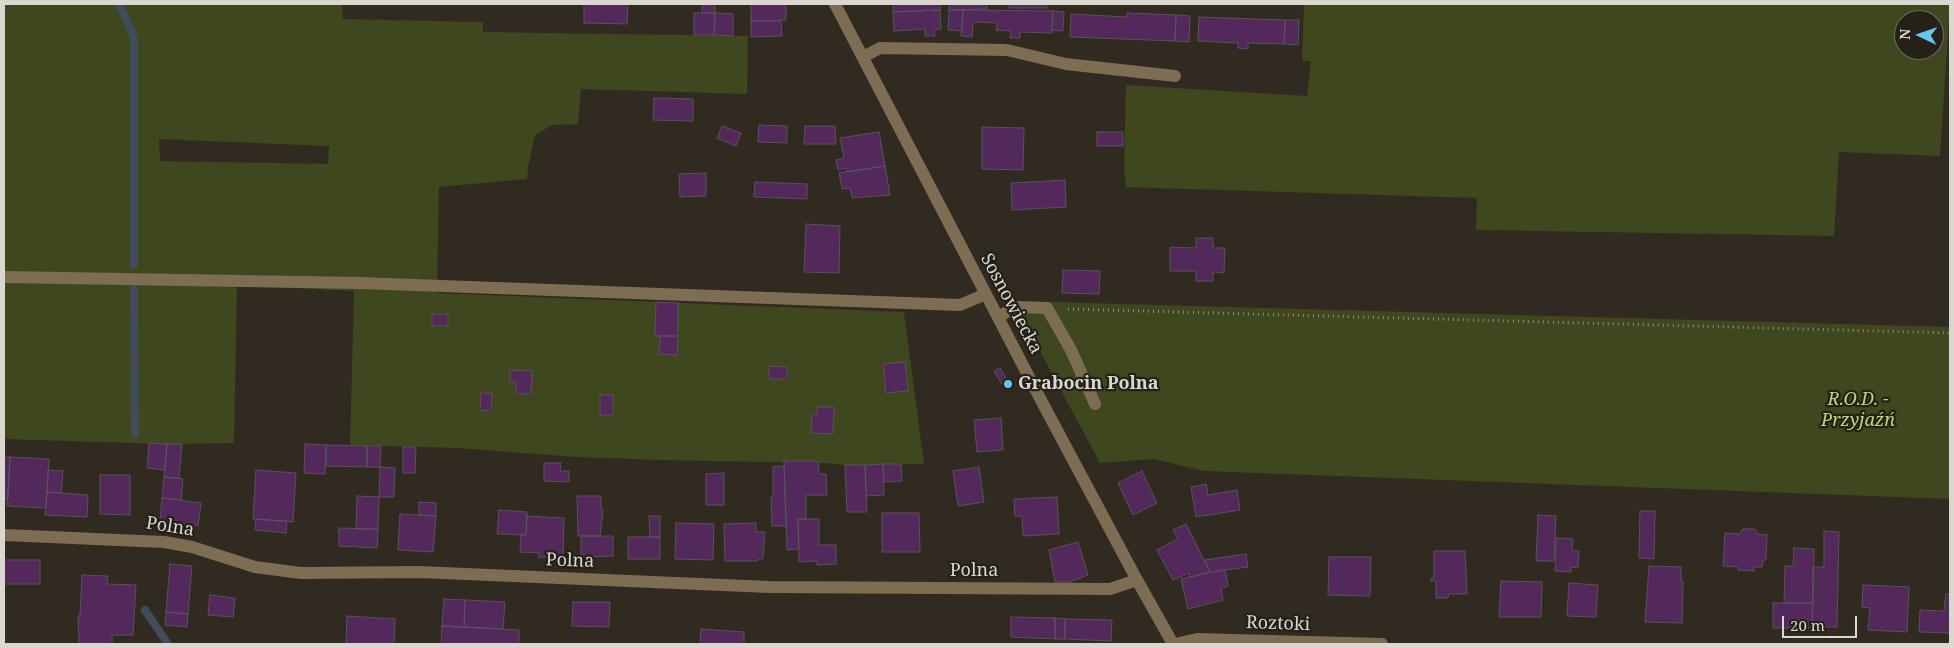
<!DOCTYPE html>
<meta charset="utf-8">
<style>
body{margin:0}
#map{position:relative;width:1954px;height:648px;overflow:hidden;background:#302a21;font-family:"Noto Serif",serif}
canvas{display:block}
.frame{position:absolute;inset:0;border:5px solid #dad7d1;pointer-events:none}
.north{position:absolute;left:1894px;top:10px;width:50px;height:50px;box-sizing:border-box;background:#262118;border:1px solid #6e6a62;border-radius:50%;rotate:273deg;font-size:14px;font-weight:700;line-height:20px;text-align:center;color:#dad7d1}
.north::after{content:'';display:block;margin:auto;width:18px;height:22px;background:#65c5ee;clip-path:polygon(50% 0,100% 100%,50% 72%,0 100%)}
.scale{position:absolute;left:1782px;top:616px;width:75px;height:22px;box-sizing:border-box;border:2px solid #dad7d1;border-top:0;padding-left:6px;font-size:15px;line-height:18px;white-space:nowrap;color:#dad7d1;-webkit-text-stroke:4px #262118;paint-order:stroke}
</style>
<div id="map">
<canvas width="1954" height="648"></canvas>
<div class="frame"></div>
<div class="north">N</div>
<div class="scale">20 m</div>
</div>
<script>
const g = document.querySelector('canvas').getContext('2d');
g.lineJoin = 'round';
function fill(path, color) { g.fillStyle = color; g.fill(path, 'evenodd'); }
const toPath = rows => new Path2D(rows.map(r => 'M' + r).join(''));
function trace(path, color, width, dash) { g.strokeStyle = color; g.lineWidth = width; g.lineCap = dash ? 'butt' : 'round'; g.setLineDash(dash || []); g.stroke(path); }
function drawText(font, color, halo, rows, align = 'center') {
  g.font = font + ' "Noto Serif",serif'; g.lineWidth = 4.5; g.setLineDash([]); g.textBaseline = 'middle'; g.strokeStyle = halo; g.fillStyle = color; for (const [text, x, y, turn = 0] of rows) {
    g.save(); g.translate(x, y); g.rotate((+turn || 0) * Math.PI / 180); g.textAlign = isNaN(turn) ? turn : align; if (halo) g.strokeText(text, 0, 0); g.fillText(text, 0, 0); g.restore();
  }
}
fill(toPath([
 [4,4,342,4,343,19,483,22,483,32,748,36,747,94,581,89,578,124,552,125,535,135,528,167,527,179,439,187,437,293,904,312,924,464,845,465,824,463,660,460,576,457,458,448,350,445,354,291,237,285,234,443,167,444,4,439],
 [159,139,329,146,328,164,160,161],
 [1304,4,1950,4,1940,156,1839,152,1834,236,1476,230,1477,198,1126,187,1124,170,1126,85,1307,96,1311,61,1302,61],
 [1904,20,1934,20,1934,50,1904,50],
 [1013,301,1950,327,1950,499,1204,471,1154,459,1100,463]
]), '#3f471e');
trace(toPath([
 [119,4,134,37,134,265],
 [134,285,135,434],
 [145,610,168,644]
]), '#414c5b', 8);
const building = toPath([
 [584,4,628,4,627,24,584,23,584,4],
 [702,4,715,4,715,13,702,13,702,4],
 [751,4,786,4,786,20,751,21,751,4],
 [893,4,940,4,940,10,893,12,893,4],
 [949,4,986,4,987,9,949,10,949,4],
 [1009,4,1047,4,1047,8,1009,8,1009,4],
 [940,10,941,29,934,29,935,36,925,36,925,29,894,31,893,12,940,10],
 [949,10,963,10,962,31,948,30,949,10],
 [963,10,1053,11,1052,33,1020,32,1020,38,1010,38,1011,31,996,30,997,23,973,22,972,37,961,36,963,10],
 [1053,11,1064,12,1063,31,1052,30,1053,11],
 [694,13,715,13,714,35,694,35,694,13],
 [715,13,733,14,733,36,714,35,715,13],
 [1127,13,1176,15,1175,41,1070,37,1071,14,1127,17,1127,13],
 [1176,15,1190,16,1189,42,1175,41,1176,15],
 [1199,17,1285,20,1284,44,1248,43,1248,49,1238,48,1238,43,1198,41,1199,17],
 [1285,20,1299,20,1298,45,1284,44,1285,20],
 [751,21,781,21,782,36,751,37,751,21],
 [654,98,693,99,693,121,653,120,654,98],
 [759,125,787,126,787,143,758,142,759,125],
 [722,126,741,133,736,146,717,138,722,126],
 [805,126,835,126,836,144,804,144,805,126],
 [982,127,1024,128,1023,170,982,169,982,127],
 [879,132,885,166,847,172,846,168,838,170,836,160,844,158,840,138,879,132],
 [1097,132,1123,132,1123,146,1097,146,1097,132],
 [885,166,890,195,852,198,850,188,842,189,839,173,885,166],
 [706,173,706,196,680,197,679,174,706,173],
 [1065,180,1066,207,1012,210,1011,183,1065,180],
 [755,182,807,184,807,199,754,197,755,182],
 [806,224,840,226,839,273,804,272,806,224],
 [1196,238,1213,238,1213,248,1225,248,1224,273,1213,272,1213,281,1196,281,1196,271,1170,271,1170,247,1196,248,1196,238],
 [1063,270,1100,271,1099,294,1062,293,1063,270],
 [656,302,678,303,678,336,655,336,656,302],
 [432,314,448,314,448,326,432,326,432,314],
 [660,336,678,336,677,355,659,354,660,336],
 [905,362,908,391,886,393,883,364,905,362],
 [769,366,787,367,787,379,769,379,769,366],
 [1000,368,1008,382,1003,386,994,371,1000,368],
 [510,370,532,371,531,394,516,394,516,382,510,382,510,370],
 [481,393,492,393,491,411,480,410,481,393],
 [600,395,613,395,613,415,600,415,600,395],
 [818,407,834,407,833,434,811,433,812,414,817,414,818,407],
 [1001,418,1003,450,977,452,974,420,1001,418],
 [149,443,167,444,165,470,147,468,149,443],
 [167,444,182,444,179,478,164,477,167,444],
 [305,444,326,445,325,474,304,473,305,444],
 [326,445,367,446,367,467,326,466,326,445],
 [367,446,381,446,380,467,367,467,367,446],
 [403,447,416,447,415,473,403,473,403,447],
 [4,457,10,457,8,499,4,499,4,457],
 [10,457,49,459,46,508,7,506,10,457],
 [784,461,818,461,819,474,826,474,827,495,806,495,806,519,798,519,799,549,787,550,784,461],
 [544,463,561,463,560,471,569,471,569,482,544,481,544,463],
 [883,464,901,464,902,481,884,482,883,464],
 [883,464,884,495,866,496,865,465,883,464],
 [845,465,865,465,867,512,847,512,845,465],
 [784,466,786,526,772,526,771,497,773,497,773,467,784,466],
 [380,467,395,468,394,497,379,497,380,467],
 [979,467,984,502,958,506,953,471,979,467],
 [48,470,63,471,61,493,47,492,48,470],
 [256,470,296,473,293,522,253,519,256,470],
 [1142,471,1157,503,1133,515,1118,483,1142,471],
 [724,473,724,505,706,505,706,474,724,473],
 [100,475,130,475,130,515,100,514,100,475],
 [164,477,183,479,181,500,162,498,164,477],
 [1206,484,1208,495,1237,490,1240,510,1196,517,1191,487,1206,484],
 [47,492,88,495,87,517,45,515,47,492],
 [357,496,379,497,378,529,356,529,357,496],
 [577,496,601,496,601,508,603,510,600,536,578,536,577,496],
 [1057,497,1059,534,1023,536,1022,516,1015,516,1014,499,1057,497],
 [162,498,201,503,198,526,160,521,162,498],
 [419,502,436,503,436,516,419,515,419,502],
 [499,510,527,512,526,535,497,534,499,510],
 [1640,511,1655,511,1654,559,1639,558,1640,511],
 [882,513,919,513,920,552,882,552,882,513],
 [400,514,436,516,433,552,398,550,400,514],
 [1538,515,1556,516,1554,561,1536,561,1538,515],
 [527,516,564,518,563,558,539,557,539,553,520,552,521,535,526,535,527,516],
 [649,516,660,516,660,537,650,537,649,516],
 [256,519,287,521,286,533,255,530,256,519],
 [798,519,819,519,819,545,836,545,836,564,817,565,817,561,799,562,798,519],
 [676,523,714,524,713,560,675,559,676,523],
 [756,523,756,532,765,532,763,558,756,561,725,561,724,524,756,523],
 [1186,524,1210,572,1190,577,1189,573,1173,580,1157,550,1178,539,1173,530,1186,524],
 [339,528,378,529,377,548,339,546,339,528],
 [1743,529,1755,529,1758,534,1767,535,1766,560,1763,560,1762,567,1754,567,1754,571,1738,570,1738,567,1723,566,1725,533,1739,534,1743,529],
 [1824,531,1839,532,1837,627,1812,627,1813,567,1824,567,1824,531],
 [581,536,613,536,613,556,581,557,581,536],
 [628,537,660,537,660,559,628,559,628,537],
 [1556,538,1573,539,1572,550,1579,551,1578,568,1571,567,1571,572,1555,571,1556,538],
 [1078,542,1088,575,1069,582,1055,582,1049,550,1078,542],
 [1794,548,1814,549,1813,603,1784,603,1785,566,1793,566,1794,548],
 [1434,551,1465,551,1467,594,1449,594,1448,598,1436,598,1436,581,1431,581,1431,578,1434,578,1434,551],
 [1246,554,1248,567,1210,572,1205,560,1246,554],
 [1329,557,1371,557,1370,596,1328,595,1329,557],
 [4,560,40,560,40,584,4,584,4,560],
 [170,564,192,566,188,614,166,612,170,564],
 [1649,566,1681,567,1681,581,1683,582,1682,623,1645,622,1649,566],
 [1225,570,1228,586,1221,588,1223,600,1188,609,1181,579,1212,572,1225,570],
 [82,575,108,576,107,584,136,585,133,635,112,635,112,644,79,644,78,616,80,616,82,575],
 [1501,581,1542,582,1541,617,1499,617,1501,581],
 [1569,583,1598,585,1596,617,1567,616,1569,583],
 [1863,585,1909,587,1907,632,1868,630,1870,608,1862,607,1863,585],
 [1946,594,1950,594,1950,633,1919,632,1920,610,1944,611,1946,594],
 [210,595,235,598,233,617,208,615,210,595],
 [444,599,465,600,464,627,442,626,444,599],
 [465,600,505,602,503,629,464,627,465,600],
 [573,602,610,602,609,627,572,626,573,602],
 [1773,603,1813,603,1812,628,1773,628,1773,603],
 [166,612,188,614,187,627,165,625,166,612],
 [347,616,395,619,394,644,346,644,347,616],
 [1011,617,1055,618,1055,639,1011,637,1011,617],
 [1055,618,1065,619,1065,639,1055,639,1055,618],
 [1065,619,1112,620,1111,641,1065,639,1065,619],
 [442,626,519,630,519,644,441,644,442,626],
 [701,629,744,632,744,644,700,644,701,629]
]);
fill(building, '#52295a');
trace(building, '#5a525b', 1);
trace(toPath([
 [1068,309,1950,333]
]), '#8d8982', 3, [1, 4]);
trace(toPath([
 [835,4,1042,402,1137,580,1173,644],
 [863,57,880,48,1007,50,1066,64,1175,76],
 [4,277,360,283,960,305,986,294],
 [998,317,1016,307,1047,308,1071,350,1095,404],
 [4,535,164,542,192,547,255,567,301,573,419,572,769,587,1110,589,1137,580],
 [1175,644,1197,639,1382,644]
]), '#7c6d53', 12);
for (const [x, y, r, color] of [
 [1008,384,5,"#65c5ee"]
]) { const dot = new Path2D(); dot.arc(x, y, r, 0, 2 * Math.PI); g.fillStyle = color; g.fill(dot); trace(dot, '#262118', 2); }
drawText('18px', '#dad7d1', '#262118', [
 ["Sosnowiecka",1011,304,62],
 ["Polna",170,527,9],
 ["Polna",570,561,2],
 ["Polna",974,571],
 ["Roztoki",1278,624,2]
]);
drawText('bold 18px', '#dad7d1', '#262118', [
 ["Grabocin Polna",1018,384]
], 'left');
drawText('italic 18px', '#c3d675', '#262118', [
 ["R.O.D. -",1858,400],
 ["Przyjaźń",1858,421]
]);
</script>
